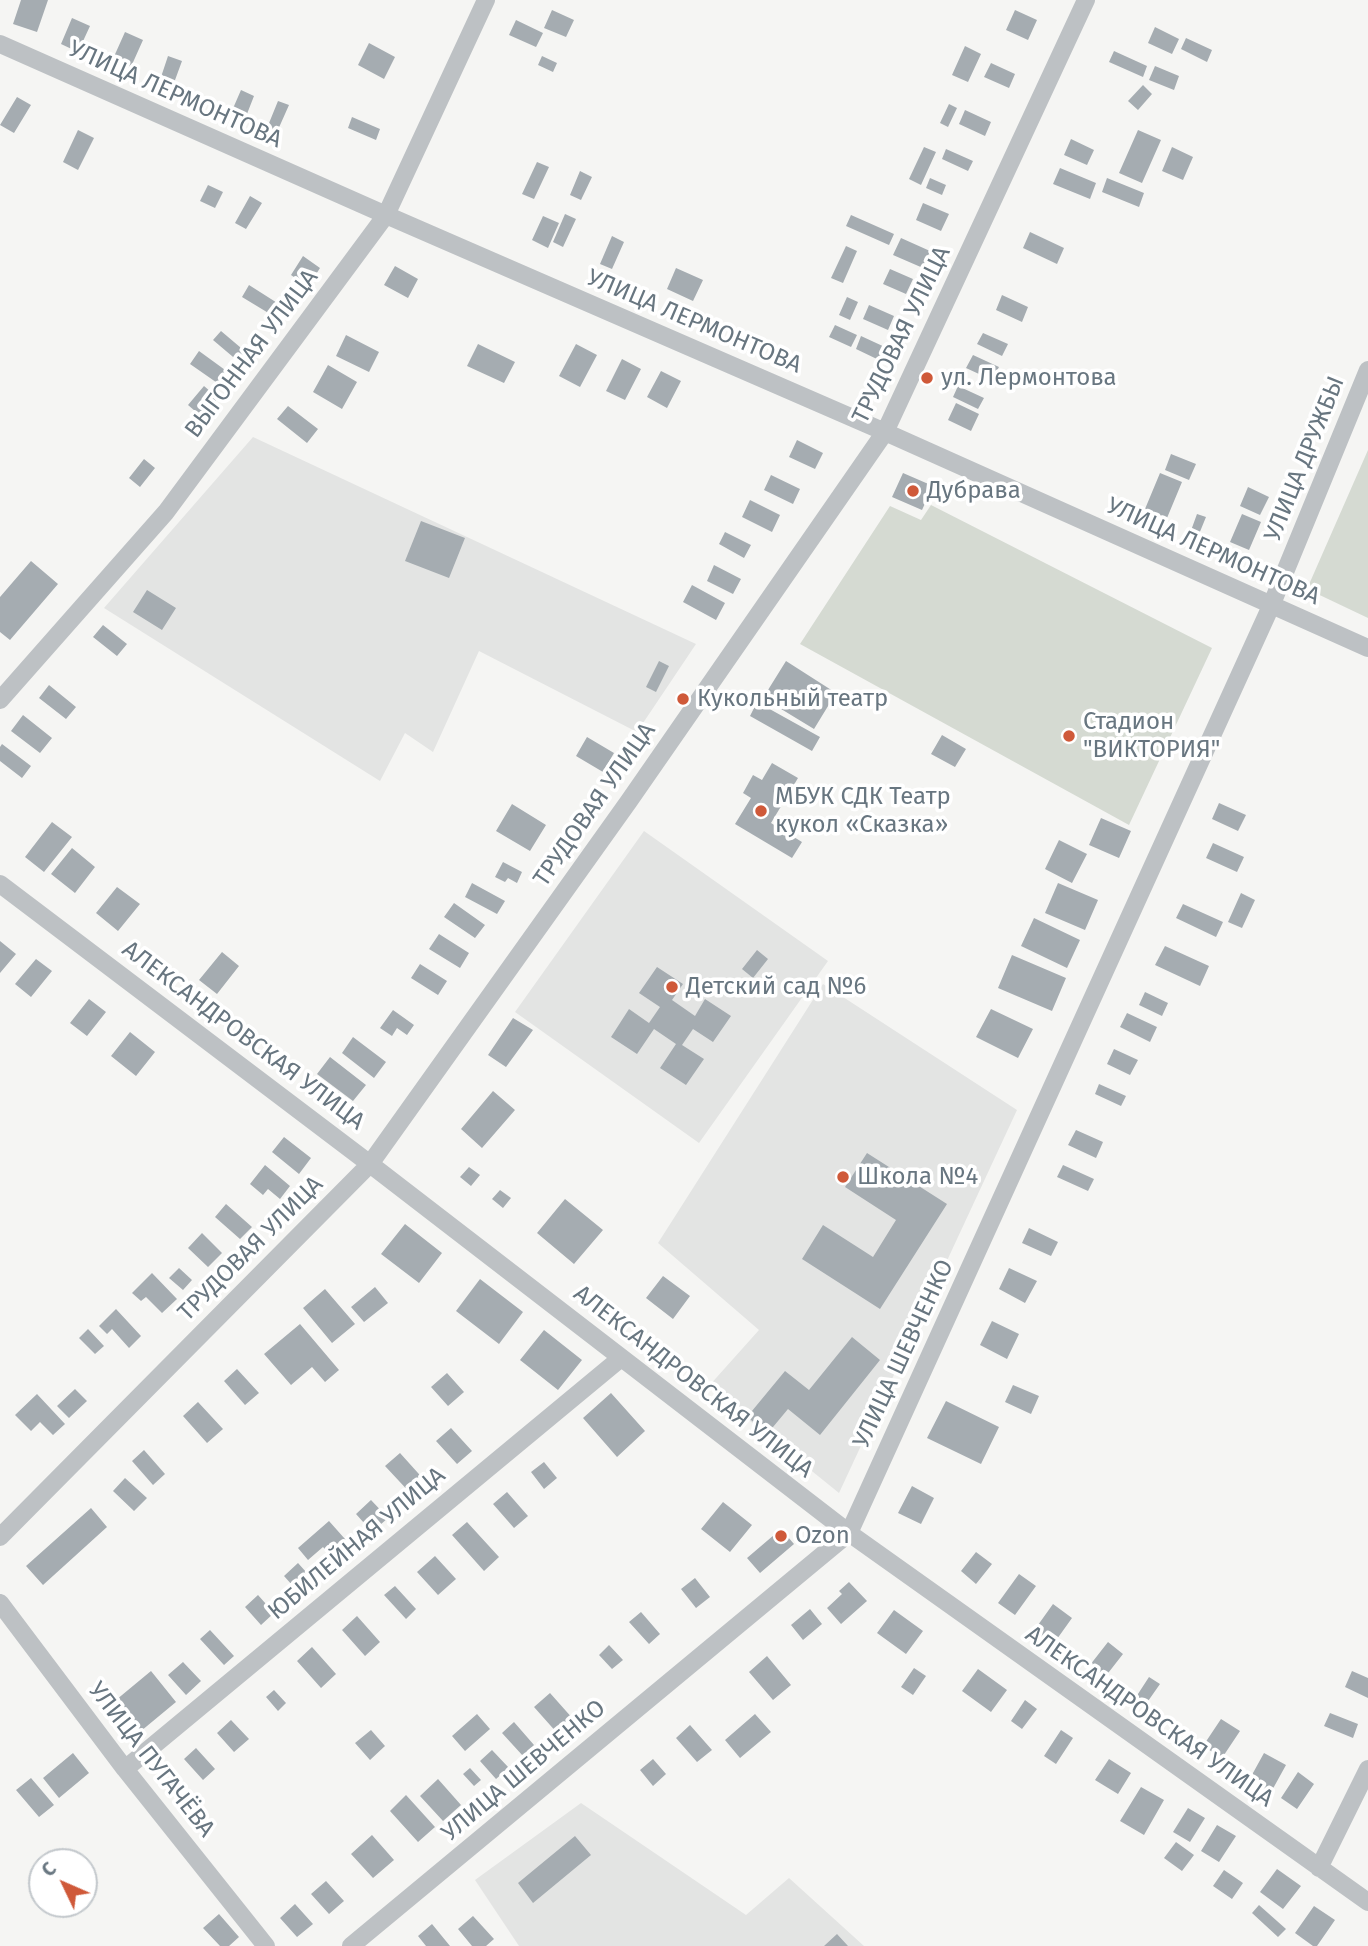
<!DOCTYPE html>
<meta charset="utf-8">
<style>
body{margin:0}
#map{position:relative;width:1368px;height:1946px;overflow:hidden;background:#f5f5f3;font-family:"Fira Sans",sans-serif}
canvas{display:block}
.north{position:absolute;left:28px;top:1848px;width:70px;height:70px;box-sizing:border-box;background:#fff;border:2px solid #c3c8cc;border-radius:50%;rotate:314deg;font-size:19px;font-weight:700;line-height:28px;text-align:center;color:#687680}
.north::after{content:'';display:block;margin:auto;width:24px;height:32px;background:#cf5939;clip-path:polygon(50% 0,100% 100%,50% 72%,0 100%)}
</style>
<div id="map">
<canvas width="1368" height="1946"></canvas>
<div class="north">С</div>
</div>
<script>
const g = document.querySelector('canvas').getContext('2d');
g.lineJoin = 'round';
function fill(path, color) { g.fillStyle = color; g.fill(path, 'evenodd'); }
const toPath = rows => new Path2D(rows.map(r => 'M' + r).join(''));
function trace(path, color, width, dash) { g.strokeStyle = color; g.lineWidth = width; g.lineCap = dash ? 'butt' : 'round'; g.setLineDash(dash || []); g.stroke(path); }
function drawText(font, color, halo, rows, align = 'center') {
  g.font = font + ' "Fira Sans",sans-serif'; g.lineWidth = 7; g.setLineDash([]); g.textBaseline = 'middle'; g.strokeStyle = halo; g.fillStyle = color; for (const [text, x, y, turn = 0] of rows) {
    g.save(); g.translate(x, y); g.rotate((+turn || 0) * Math.PI / 180); g.textAlign = isNaN(turn) ? turn : align; if (halo) g.strokeText(text, 0, 0); g.fillText(text, 0, 0); g.restore();
  }
}
fill(toPath([
 [253,437,696,644,637,732,479,651,433,752,405,733,380,781,104,608],
 [644,831,828,961,699,1143,515,1012],
 [823,984,1017,1110,839,1493,708,1387,759,1330,658,1243],
 [581,1803,746,1915,789,1878,864,1946,519,1946,475,1880]
]), '#e3e4e3');
fill(toPath([
 [1368,450,1368,618,1307,589],
 [931,505,1212,648,1129,825,800,644,890,506,921,520]
]), '#d5dad2');
fill(toPath([
 [21,0,48,0,37,32,13,24],
 [552,10,574,20,566,37,544,28],
 [1015,10,1037,20,1028,40,1006,30],
 [72,18,90,26,78,52,61,44],
 [516,20,543,33,536,47,509,35],
 [1155,27,1179,39,1172,54,1148,43],
 [125,32,143,40,130,69,112,61],
 [1186,38,1212,50,1207,62,1181,49],
 [369,43,395,57,384,79,358,65],
 [965,46,981,54,968,82,952,75],
 [1114,51,1147,66,1143,77,1109,62],
 [168,56,182,61,171,91,158,86],
 [542,56,557,63,553,72,538,65],
 [991,63,1015,74,1009,88,984,77],
 [1155,66,1179,76,1174,90,1149,80],
 [1143,85,1152,94,1138,110,1128,101],
 [241,90,254,96,245,119,231,113],
 [17,97,31,105,14,133,0,125],
 [278,101,289,105,277,132,267,128],
 [949,104,957,108,948,127,940,123],
 [965,110,991,122,985,136,959,124],
 [352,117,380,129,376,140,348,128],
 [78,130,94,138,78,170,63,162],
 [1138,130,1161,140,1142,183,1119,173],
 [1071,139,1094,150,1087,165,1064,155],
 [924,147,936,152,921,185,909,179],
 [1172,147,1193,157,1183,180,1162,171],
 [946,149,973,161,968,171,942,159],
 [537,162,549,167,534,199,522,194],
 [1060,168,1096,183,1090,199,1053,184],
 [580,171,592,177,581,200,570,195],
 [930,178,946,185,942,195,926,188],
 [1107,178,1144,193,1139,207,1102,192],
 [208,185,223,192,215,208,200,201],
 [250,196,262,203,246,229,235,223],
 [923,203,949,214,941,231,916,220],
 [565,214,576,219,563,247,553,242],
 [851,215,894,234,889,245,846,226],
 [543,216,559,223,548,248,532,240],
 [1030,232,1064,248,1057,264,1023,248],
 [612,236,624,242,612,269,600,264],
 [901,238,930,251,923,268,893,255],
 [846,246,857,251,843,283,831,278],
 [303,256,320,268,308,287,291,275],
 [395,266,418,279,408,298,384,285],
 [676,268,703,280,693,301,667,289],
 [890,269,913,279,906,294,883,284],
 [249,285,282,306,275,317,242,297],
 [1002,295,1028,307,1022,322,996,310],
 [847,297,858,302,850,320,839,315],
 [869,305,894,316,888,330,863,319],
 [835,325,857,335,851,347,829,337],
 [221,331,247,353,239,362,213,340],
 [983,333,1008,344,1002,356,977,344],
 [346,335,379,352,369,372,336,356],
 [861,336,887,348,881,361,856,349],
 [478,344,515,362,504,383,467,366],
 [576,344,597,355,580,387,559,376],
 [199,351,232,375,223,387,190,364],
 [973,355,999,367,992,380,966,368],
 [622,359,641,369,625,400,606,391],
 [328,365,357,382,342,409,313,392],
 [661,371,681,381,667,408,647,397],
 [204,386,218,398,202,417,188,405],
 [958,386,984,398,978,409,953,397],
 [956,403,979,414,971,431,948,420],
 [288,406,318,429,307,443,277,419],
 [797,440,823,453,815,469,789,457],
 [1171,454,1196,464,1189,480,1165,470],
 [144,459,155,468,140,487,129,478],
 [903,473,933,486,922,510,892,497],
 [1160,473,1182,482,1167,518,1145,509],
 [771,475,800,489,793,504,764,490],
 [1248,487,1269,497,1260,515,1240,506],
 [750,500,780,515,772,532,742,517],
 [1197,514,1206,517,1197,539,1189,536],
 [1242,514,1261,522,1249,550,1230,542],
 [421,521,465,538,449,578,405,561],
 [725,532,751,545,744,558,719,544],
 [31,561,58,584,10,640,0,632,0,597],
 [714,565,741,579,733,594,707,581],
 [692,585,725,603,716,620,683,602],
 [147,590,176,608,162,630,133,612],
 [103,625,127,644,117,656,93,637],
 [659,661,669,666,656,692,646,687],
 [786,661,836,693,814,729,763,698],
 [49,685,76,707,66,719,39,698],
 [757,702,820,737,812,751,750,716],
 [23,715,52,738,40,753,11,731],
 [942,735,966,749,955,767,931,754],
 [587,737,614,753,603,772,576,756],
 [2,744,31,766,22,778,0,761,0,747],
 [772,763,798,778,771,823,802,842,792,858,735,824,751,798,743,793,753,775,762,780],
 [1219,803,1246,815,1238,831,1212,819],
 [512,804,546,825,530,851,496,831],
 [1101,818,1131,831,1119,858,1089,845],
 [52,822,72,837,44,872,25,857],
 [1059,840,1087,854,1072,883,1045,869],
 [1213,843,1244,857,1237,872,1206,858],
 [72,848,95,867,75,893,51,874],
 [503,862,522,872,517,883,508,878,505,882,495,877],
 [472,883,505,901,497,914,465,897],
 [1058,883,1098,900,1085,930,1045,913],
 [117,887,140,904,118,931,96,913],
 [1241,893,1255,900,1242,928,1228,922],
 [454,903,485,925,475,938,444,917],
 [1183,904,1223,922,1216,937,1176,918],
 [1034,918,1080,940,1067,968,1021,946],
 [439,934,469,953,460,968,429,949],
 [0,941,16,954,0,973],
 [1165,946,1209,966,1200,986,1155,965],
 [757,950,768,959,753,978,742,969],
 [222,952,239,966,217,994,199,980],
 [1012,955,1066,978,1052,1011,998,988],
 [36,959,52,971,31,997,15,984],
 [420,964,447,981,438,995,411,978],
 [657,967,683,984,672,1000,695,1016,705,999,731,1016,713,1042,693,1029,682,1045,704,1059,686,1085,660,1068,676,1044,654,1029,637,1054,611,1037,629,1009,649,1023,660,1007,639,993],
 [1145,992,1168,1003,1162,1016,1139,1005],
 [89,999,106,1012,87,1036,70,1023],
 [991,1009,1033,1029,1018,1058,976,1037],
 [393,1010,414,1025,407,1035,397,1028,392,1036,380,1028],
 [1127,1013,1157,1027,1150,1042,1120,1027],
 [513,1018,533,1030,506,1067,488,1055],
 [130,1032,155,1052,136,1076,111,1056],
 [353,1037,386,1062,374,1078,342,1053],
 [1114,1049,1138,1060,1130,1075,1107,1064],
 [330,1057,366,1085,353,1101,317,1074],
 [1099,1084,1126,1096,1121,1106,1095,1094],
 [493,1091,515,1110,482,1148,461,1129],
 [1076,1130,1103,1142,1096,1158,1068,1145],
 [284,1137,311,1158,299,1174,272,1152],
 [867,1153,947,1204,880,1309,802,1259,823,1225,873,1257,896,1220,845,1187],
 [265,1165,290,1186,280,1199,268,1189,263,1195,250,1184],
 [1063,1165,1094,1179,1088,1191,1057,1177],
 [469,1167,480,1175,471,1186,460,1177],
 [500,1190,511,1198,503,1208,492,1199],
 [565,1199,603,1230,574,1264,537,1233],
 [226,1204,252,1227,240,1239,215,1217],
 [405,1224,442,1253,419,1283,381,1254],
 [1029,1228,1058,1242,1051,1256,1022,1243],
 [202,1233,222,1253,208,1267,188,1248],
 [179,1268,192,1280,183,1290,169,1278],
 [1009,1268,1037,1281,1025,1303,999,1289],
 [152,1273,177,1299,162,1313,146,1297,141,1301,132,1293],
 [663,1276,690,1296,673,1319,646,1298],
 [480,1279,523,1312,499,1344,456,1311],
 [375,1287,388,1303,364,1322,351,1307],
 [325,1289,355,1324,332,1343,303,1308],
 [116,1309,141,1336,129,1348,112,1329,107,1334,99,1326],
 [992,1321,1019,1334,1007,1359,980,1345],
 [300,1324,339,1370,325,1382,312,1367,291,1385,264,1354],
 [88,1329,104,1346,95,1354,79,1338],
 [544,1330,582,1360,558,1390,520,1360],
 [852,1337,880,1360,820,1435,788,1409,768,1433,747,1417,785,1371,809,1390],
 [237,1369,259,1393,245,1405,224,1381],
 [447,1373,464,1392,448,1406,431,1387],
 [1013,1385,1039,1396,1031,1414,1005,1402],
 [75,1389,87,1401,69,1418,57,1406],
 [611,1393,645,1431,617,1457,583,1418],
 [37,1394,65,1424,53,1435,40,1422,31,1431,15,1415],
 [946,1401,999,1427,981,1464,927,1438],
 [198,1402,223,1429,207,1443,183,1416],
 [451,1428,472,1451,457,1464,436,1441],
 [144,1450,165,1474,153,1485,132,1461],
 [400,1453,427,1483,413,1496,385,1466],
 [544,1462,557,1478,544,1489,531,1472],
 [125,1478,147,1498,134,1511,113,1491],
 [912,1486,934,1498,921,1524,898,1513],
 [507,1492,528,1516,514,1528,493,1504],
 [371,1500,388,1518,372,1532,356,1514],
 [723,1502,752,1525,730,1552,701,1529],
 [91,1508,107,1527,43,1585,26,1566],
 [329,1521,353,1548,337,1563,323,1547,308,1560,298,1548],
 [467,1522,499,1557,484,1571,452,1535],
 [781,1529,794,1544,760,1573,747,1558],
 [976,1552,992,1564,976,1584,961,1571],
 [435,1556,456,1579,438,1595,417,1572],
 [298,1563,315,1582,301,1595,284,1576],
 [1019,1574,1036,1586,1015,1615,998,1603],
 [695,1578,710,1597,696,1608,681,1589],
 [849,1582,867,1601,841,1624,827,1608,842,1594,839,1591],
 [395,1586,416,1609,406,1619,384,1595],
 [258,1595,274,1613,261,1625,245,1607],
 [1053,1604,1072,1618,1052,1646,1033,1632],
 [810,1609,822,1624,803,1640,791,1625],
 [894,1610,923,1631,906,1654,877,1633],
 [641,1612,660,1634,649,1644,629,1622],
 [357,1616,380,1642,365,1656,342,1630],
 [210,1630,234,1656,224,1665,200,1639],
 [1108,1642,1123,1654,1105,1677,1090,1665],
 [609,1645,623,1660,612,1669,599,1655],
 [312,1647,336,1674,321,1688,297,1661],
 [767,1656,791,1685,773,1700,749,1672],
 [183,1662,201,1681,186,1695,168,1675],
 [914,1668,926,1676,913,1695,901,1687],
 [978,1669,1007,1690,991,1712,962,1691],
 [151,1671,176,1702,141,1731,116,1700],
 [1352,1671,1368,1678,1368,1698,1345,1687],
 [1149,1677,1160,1684,1146,1704,1136,1697],
 [274,1690,286,1703,278,1711,266,1697],
 [550,1693,574,1720,558,1734,534,1707],
 [1025,1700,1037,1709,1022,1729,1011,1721],
 [1330,1713,1358,1724,1353,1738,1324,1726],
 [477,1714,490,1729,465,1751,452,1736],
 [755,1714,771,1732,740,1758,725,1740],
 [1221,1719,1240,1731,1222,1758,1203,1746],
 [231,1720,249,1739,234,1752,217,1733],
 [514,1722,534,1745,523,1756,502,1733],
 [690,1725,712,1750,697,1762,676,1738],
 [371,1730,385,1746,370,1760,355,1743],
 [1061,1730,1073,1738,1056,1764,1044,1756],
 [196,1748,215,1769,203,1780,184,1759],
 [492,1750,509,1768,496,1779,480,1761],
 [73,1753,89,1773,59,1798,43,1778],
 [1264,1753,1286,1765,1270,1794,1248,1782],
 [653,1759,666,1774,653,1786,640,1770],
 [1109,1759,1131,1773,1118,1794,1095,1780],
 [470,1768,481,1780,474,1786,463,1774],
 [1298,1772,1314,1784,1297,1809,1281,1798],
 [31,1778,54,1805,39,1817,16,1790],
 [438,1779,461,1805,443,1821,420,1796],
 [1141,1787,1164,1800,1144,1835,1120,1821],
 [406,1795,435,1827,418,1842,390,1811],
 [1188,1808,1205,1818,1190,1842,1173,1832],
 [1217,1825,1236,1836,1219,1862,1201,1851],
 [372,1835,394,1860,373,1878,351,1854],
 [575,1836,591,1855,533,1903,518,1883],
 [1176,1842,1194,1855,1182,1871,1164,1858],
 [1277,1869,1301,1886,1283,1909,1260,1892],
 [1224,1870,1243,1883,1232,1899,1213,1886],
 [326,1881,344,1901,329,1914,311,1894],
 [295,1904,313,1924,297,1937,280,1918],
 [1259,1905,1286,1929,1278,1937,1252,1913],
 [1314,1906,1335,1920,1317,1946,1313,1946,1295,1933],
 [219,1914,239,1937,229,1946,220,1946,203,1928],
 [473,1916,494,1939,486,1946,472,1946,458,1929],
 [432,1924,450,1946,426,1946,418,1936],
 [837,1934,848,1946,824,1946]
]), '#a5acb1');
trace(toPath([
 [0,44,386,215,885,432,1368,648],
 [0,700,166,512,386,215,486,0],
 [0,884,370,1164,849,1533,1368,1902],
 [0,1537,370,1164,629,801,885,432,1086,0],
 [0,1603,125,1769,266,1946],
 [125,1769,621,1358],
 [1319,1868,1368,1769],
 [351,1946,849,1533,1271,606,1368,370]
]), '#bdc1c4', 18);
for (const [x, y, r, color] of [
 [927,378,7,"#cf5939"],
 [913,491,7,"#cf5939"],
 [683,699,7,"#cf5939"],
 [1069,736,7,"#cf5939"],
 [761,811,7,"#cf5939"],
 [672,987,7,"#cf5939"],
 [843,1177,7,"#cf5939"],
 [781,1536,7,"#cf5939"]
]) { const dot = new Path2D(); dot.arc(x, y, r, 0, 2 * Math.PI); g.fillStyle = color; g.fill(dot); trace(dot, '#fff', 2.5); }
drawText('24px', '#687680', '#fff', [
 ["УЛИЦА ЛЕРМОНТОВА",175,95,24],
 ["УЛИЦА ЛЕРМОНТОВА",694,322,23],
 ["ТРУДОВАЯ УЛИЦА",902,335,-64],
 ["ВЫГОННАЯ УЛИЦА",252,354,-53],
 ["УЛИЦА ДРУЖБЫ",1305,459,-68],
 ["УЛИЦА ЛЕРМОНТОВА",1213,552,24],
 ["ТРУДОВАЯ УЛИЦА",595,805,-55],
 ["АЛЕКСАНДРОВСКАЯ УЛИЦА",243,1036,37],
 ["ТРУДОВАЯ УЛИЦА",251,1249,-45],
 ["УЛИЦА ШЕВЧЕНКО",904,1354,-65],
 ["АЛЕКСАНДРОВСКАЯ УЛИЦА",693,1382,38],
 ["ЮБИЛЕЙНАЯ УЛИЦА",357,1544,-40],
 ["АЛЕКСАНДРОВСКАЯ УЛИЦА",1149,1717,35],
 ["УЛИЦА ПУГАЧЁВА",151,1760,52],
 ["УЛИЦА ШЕВЧЕНКО",524,1771,-40]
]);
drawText('24px', '#687680', '#fff', [
 ["ул. Лермонтова",941,378],
 ["Дубрава",927,491],
 ["Кукольный театр",697,699],
 ["Стадион",1083,722],
 ["\"ВИКТОРИЯ\"",1083,750],
 ["МБУК СДК Театр",775,797],
 ["кукол «Сказка»",775,825],
 ["Детский сад №6",686,987],
 ["Школа №4",857,1177],
 ["Ozon",795,1536]
], 'left');
</script>
